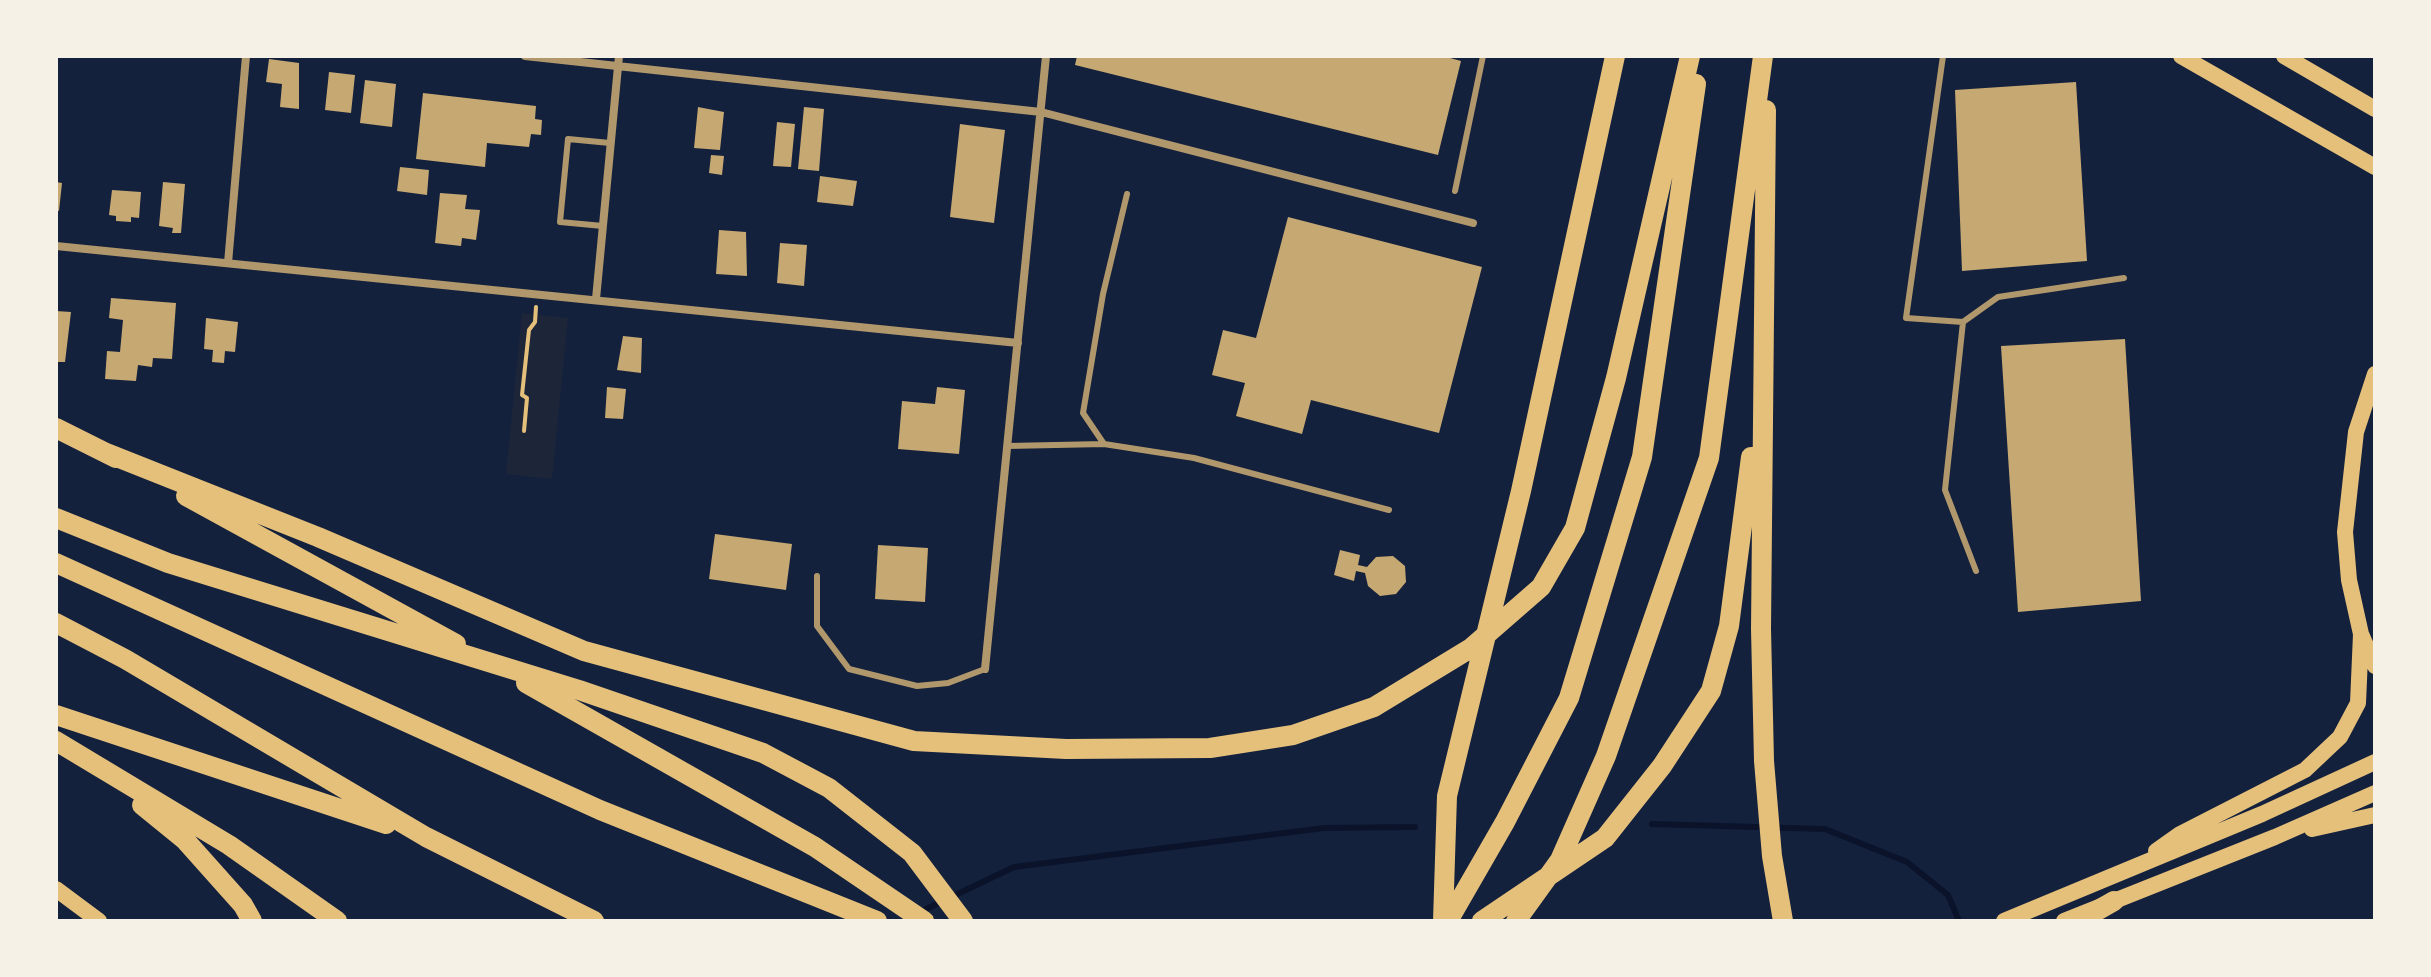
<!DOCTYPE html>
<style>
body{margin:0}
#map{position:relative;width:2431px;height:977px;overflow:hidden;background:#14213d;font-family:Commissioner,sans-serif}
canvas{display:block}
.frame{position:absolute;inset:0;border:58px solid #f6f1e7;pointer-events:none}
</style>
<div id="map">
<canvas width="2431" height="977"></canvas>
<div class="frame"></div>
</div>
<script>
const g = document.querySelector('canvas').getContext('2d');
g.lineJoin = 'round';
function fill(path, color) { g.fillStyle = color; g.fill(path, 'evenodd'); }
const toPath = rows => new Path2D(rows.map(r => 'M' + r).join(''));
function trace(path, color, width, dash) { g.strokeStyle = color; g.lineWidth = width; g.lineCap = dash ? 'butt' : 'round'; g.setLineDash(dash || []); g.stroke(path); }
fill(toPath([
 [522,313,568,318,552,479,506,474]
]), '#1d2539');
trace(toPath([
 [1652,824,1825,829,1907,862,1948,895,1959,921],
 [918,913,1014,867,1324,828,1415,827]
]), '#0b132b', 6);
fill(toPath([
 [1077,56,1443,56,1461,61,1438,155,1075,65],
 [269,59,299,63,299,109,280,107,282,84,266,82],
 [329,72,355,75,351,113,325,110],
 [365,80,396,84,392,127,360,123],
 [2076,82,2087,261,1962,271,1955,90],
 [423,93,536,106,535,119,542,120,541,135,531,134,529,147,487,143,485,167,416,159],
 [698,107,724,112,720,150,694,148],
 [804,107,824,109,819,171,798,169],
 [777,122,795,124,791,167,773,166],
 [960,124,1005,130,994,223,950,217],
 [711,155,724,156,722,175,709,173],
 [400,167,429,170,427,195,397,191],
 [820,176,857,181,853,206,817,202],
 [56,182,62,183,59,211,56,210],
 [163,182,185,184,181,233,172,233,173,228,159,226],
 [112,190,141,192,139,218,131,217,131,222,116,221,116,216,109,215],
 [440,193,467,195,465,209,480,210,476,240,462,238,461,246,435,243],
 [1288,217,1482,267,1439,433,1311,400,1302,434,1236,416,1245,383,1212,375,1223,330,1256,338],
 [719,230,746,232,747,276,716,274],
 [780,243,807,245,804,286,777,283],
 [111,298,176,303,172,359,153,358,152,367,138,365,136,381,105,379,107,351,120,352,123,320,109,318],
 [56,311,71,312,65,362,56,362],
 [206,318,238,322,235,352,225,351,224,363,212,362,213,350,204,349],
 [623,336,642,338,641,373,617,370],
 [2125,339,2141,601,2018,612,2001,346],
 [607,387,626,389,623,419,605,418],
 [937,387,965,390,959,454,898,449,902,401,935,404],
 [715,534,792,544,786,590,709,579],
 [878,545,928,548,925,602,875,599],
 [1340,550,1360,555,1358,565,1367,567,1376,557,1393,556,1405,566,1406,582,1396,594,1380,596,1368,586,1365,573,1356,571,1354,581,1334,575]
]), '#c6a872');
trace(toPath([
 [524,431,527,398,522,395,529,330,535,322,536,307]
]), '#e5c07b', 4);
trace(toPath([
 [1943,56,1906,318,1963,322],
 [1455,191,1483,56],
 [1127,194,1103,294,1083,413,1104,444,1194,458,1389,510],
 [603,226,560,222,568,139,610,143],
 [1007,446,1104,444],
 [1976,571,1945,490,1963,322,1998,297,2124,278],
 [817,576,817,626,849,669,917,686,948,683,985,669]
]), '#b1986c', 6);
trace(toPath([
 [525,56,1041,112,1473,223],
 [56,246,1018,343],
 [228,263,246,56],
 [596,299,619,56],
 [985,669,1046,56]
]), '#b1986c', 8);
trace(toPath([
 [2181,56,2375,167],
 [2284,56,2375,109],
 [2375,374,2356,432,2345,532,2349,580,2361,634,2375,666],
 [2312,829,2375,815],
 [2156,851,2180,834,2305,770,2340,737,2358,703,2361,634],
 [56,889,99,921],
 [2004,921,2262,814,2375,762],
 [2064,921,2275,837,2375,793]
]), '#e5c07b', 16);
trace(toPath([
 [1766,110,1761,629,1764,761,1772,856,1783,921],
 [56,428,116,458],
 [104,452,318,537,584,651,914,741,1066,749,1210,748,1293,735,1374,707,1471,648,1541,587,1575,528,1616,378,1690,56],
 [186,496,456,644],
 [56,518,168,563,579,690,763,753,829,788,912,853,963,921],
 [56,563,600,810,877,921],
 [56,623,125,659,426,837,594,921],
 [526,683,815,847,924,921],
 [56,715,386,824],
 [56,741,229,845,337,921],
 [142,805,185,840,243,905,252,921],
 [1443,921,1447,796,1521,491,1615,56],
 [1448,921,1505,822,1569,698,1642,457,1696,84],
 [1482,921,1605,838,1662,766,1711,691,1729,626,1751,457],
 [1516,921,1560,860,1606,756,1709,458,1763,56],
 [2079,921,2114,901]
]), '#e5c07b', 20);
</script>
